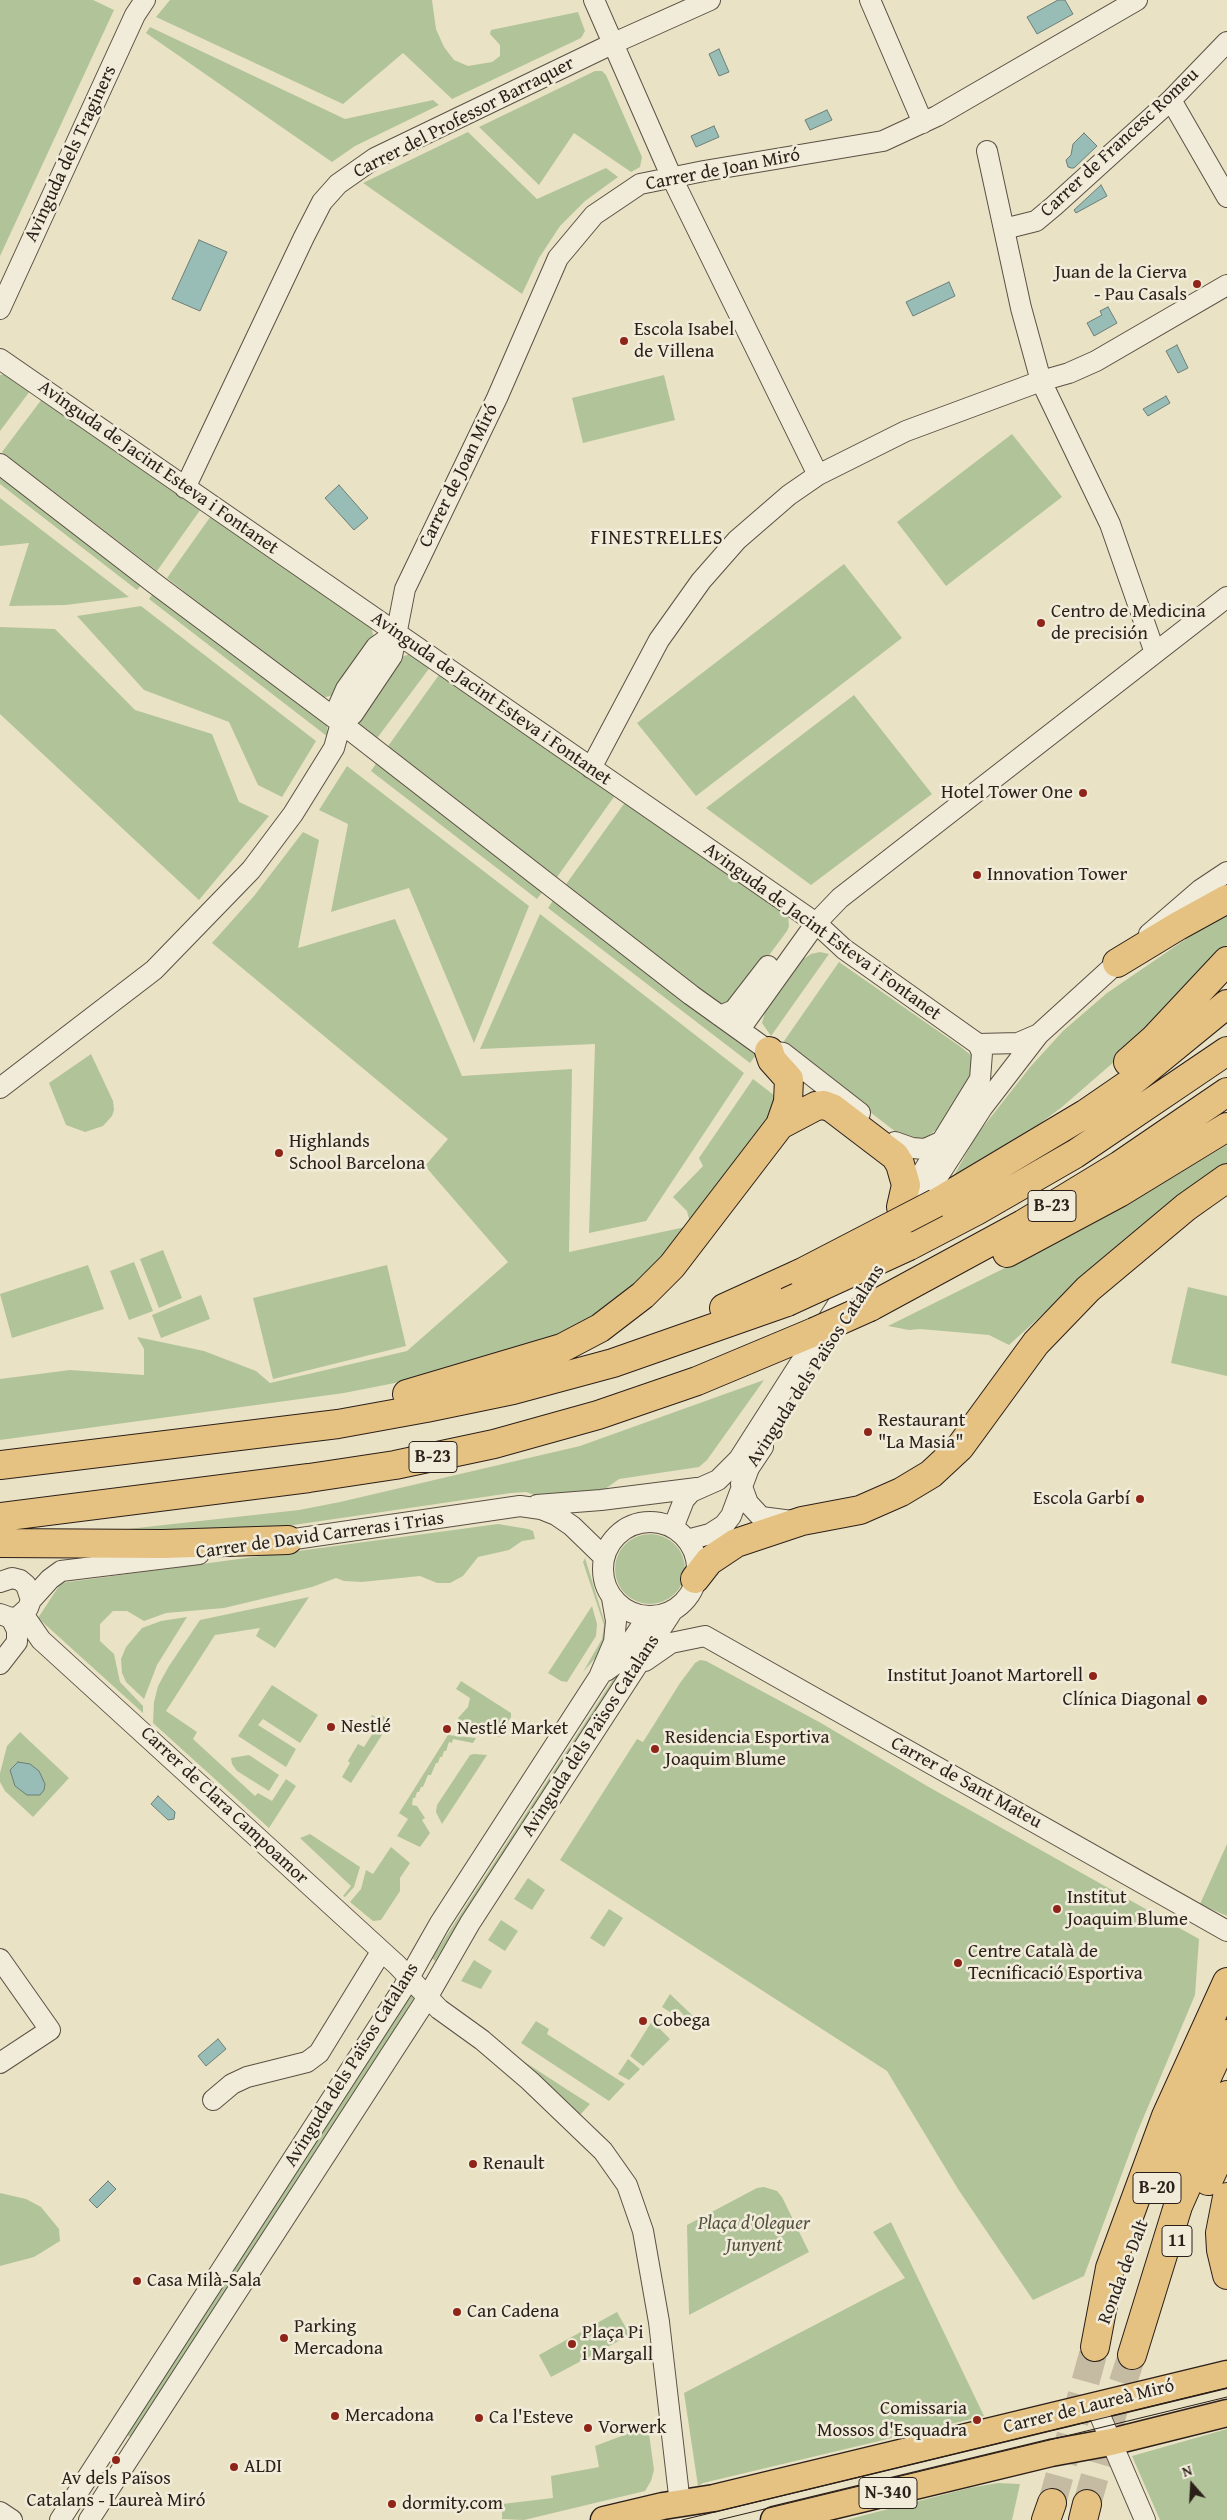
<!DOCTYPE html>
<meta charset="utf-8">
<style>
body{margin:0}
#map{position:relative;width:1227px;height:2520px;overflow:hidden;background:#eae2c4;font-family:"Gentium Book Plus",serif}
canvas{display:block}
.north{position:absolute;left:1167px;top:2460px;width:50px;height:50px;-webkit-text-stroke:4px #f1ecd9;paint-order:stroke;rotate:341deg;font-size:14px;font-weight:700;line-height:20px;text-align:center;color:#2b1f19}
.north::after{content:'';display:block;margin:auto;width:18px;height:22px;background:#2b1f19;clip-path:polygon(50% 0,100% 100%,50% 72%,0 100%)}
</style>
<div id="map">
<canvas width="1227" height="2520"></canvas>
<div class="north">N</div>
</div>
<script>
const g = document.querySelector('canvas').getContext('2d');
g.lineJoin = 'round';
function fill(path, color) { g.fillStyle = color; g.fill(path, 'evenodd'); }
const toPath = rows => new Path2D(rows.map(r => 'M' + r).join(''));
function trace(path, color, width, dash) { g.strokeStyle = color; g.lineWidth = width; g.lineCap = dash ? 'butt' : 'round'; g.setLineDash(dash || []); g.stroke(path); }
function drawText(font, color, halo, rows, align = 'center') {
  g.font = font + ' "Gentium Book Plus",serif'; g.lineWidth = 5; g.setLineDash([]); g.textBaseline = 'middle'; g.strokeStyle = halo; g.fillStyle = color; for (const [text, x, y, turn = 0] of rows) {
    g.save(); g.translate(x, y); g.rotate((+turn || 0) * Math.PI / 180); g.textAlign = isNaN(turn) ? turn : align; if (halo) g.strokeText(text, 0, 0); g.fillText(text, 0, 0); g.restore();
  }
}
fill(toPath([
 [0,0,93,0,114,10,0,256],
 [170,0,432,0,436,29,444,47,454,60,468,66,492,62,500,56,500,45,490,34,491,30,578,12,585,31,581,38,452,99,403,53,343,104,156,17],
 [150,27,345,119,433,100,439,105,355,146,332,162,146,33],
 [595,71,602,71,606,75,642,157,640,167,631,172,574,133,539,185,479,127],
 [468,132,537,199,606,168,618,177,585,201,560,226,539,258,522,294,363,183],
 [4,374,33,387,0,431,0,375],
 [664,375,675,420,583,443,572,398],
 [45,395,203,506,157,571,2,452],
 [1012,434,1062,497,946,586,897,522],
 [0,471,144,582,137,590,0,484],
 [0,498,129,597,66,605,9,606,29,543,0,546],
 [213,513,371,626,374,638,334,695,322,698,314,694,167,578],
 [844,564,902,638,696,796,637,723],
 [155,591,327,725,328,737,149,599],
 [141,606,316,741,282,797,258,785,229,722,144,690,77,616],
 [0,627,55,629,135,710,212,734,239,802,269,816,199,900,0,714],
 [410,654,431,666,375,741,359,727,357,720,401,657],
 [441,672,616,794,555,880,386,749],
 [854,695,932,794,811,885,706,808],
 [377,762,543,891,537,899,371,771],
 [347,766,529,906,474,1043,409,888,331,912,348,824,319,810],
 [626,801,788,916,789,926,787,931,733,1004,720,1007,564,887],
 [303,832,319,840,298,948,395,919,462,1076,572,1069,569,1252,690,1226,655,1269,589,1323,481,1366,344,1393,0,1440,0,1379,70,1370,144,1375,144,1349,137,1337,204,1351,256,1371,270,1383,407,1351,508,1262,425,1166,448,1139,212,943,254,896],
 [554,899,756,1055,750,1063,548,908],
 [1227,911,1227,945,1130,1048,1062,1107,1030,1131,952,1179,976,1136,1031,1066,1063,1031,1107,993],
 [540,914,744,1073,646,1221,589,1233,595,1044,480,1049],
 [820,952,829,954,771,1036,762,1023,765,1012,802,960,811,954],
 [839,962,961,1047,973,1057,971,1083,936,1130,923,1140,905,1139,782,1044],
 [91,1054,113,1101,114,1110,112,1116,103,1126,85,1132,66,1125,49,1083],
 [753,1079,779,1099,770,1120,691,1227,687,1211,673,1197,703,1166,699,1158],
 [1227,1145,1227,1167,1131,1234,1009,1345,989,1335,920,1329,909,1330,888,1326,1039,1251,1126,1205],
 [163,1250,182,1298,159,1308,140,1259],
 [134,1262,153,1311,129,1320,110,1271],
 [88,1265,104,1309,12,1338,0,1294],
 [387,1265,406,1346,273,1379,253,1298],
 [1188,1287,1227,1296,1227,1376,1171,1363],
 [201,1295,210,1319,161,1338,152,1315],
 [764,1380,707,1460,699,1467,619,1479,597,1495,543,1498,526,1492,511,1493,280,1527,83,1534,299,1510,340,1502,580,1446],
 [498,1524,528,1529,533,1531,535,1539,522,1541,509,1550,478,1557,463,1576,450,1583,437,1583,420,1576,362,1582,344,1581,336,1578,312,1587,224,1608,166,1613,144,1621,127,1611,113,1611,100,1624,100,1641,114,1654,120,1682,143,1706,143,1713,38,1618,61,1583],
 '615 1569a35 35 0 1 1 70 0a35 35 0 1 1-70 0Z',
 [585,1558,607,1630,599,1654,583,1672,602,1639,604,1625,583,1562],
 [309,1597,275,1648,256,1636,260,1628,215,1635,166,1711,197,1732,193,1739,255,1796,258,1793,272,1801,286,1779,296,1786,269,1828,153,1723,154,1702,158,1686,169,1666,200,1620],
 [592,1606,597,1624,596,1636,567,1682,561,1681,548,1673],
 [187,1617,157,1665,144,1699,126,1682,122,1673,121,1659,126,1647,142,1628,161,1621],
 [640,1638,644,1640,435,1961,432,1958],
 [700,1660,706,1661,821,1723,927,1786,1199,1939,1195,1995,1137,2133,1084,2276,1033,2300,958,2189,887,2071,560,1860,637,1739,643,1742,680,1683,695,1663],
 [461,1681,511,1713,511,1717,499,1737,461,1727,458,1718,468,1707,470,1698,456,1689],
 [272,1685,318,1715,300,1743,263,1719,258,1725,296,1749,286,1767,238,1736],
 [372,1715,380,1719,383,1716,391,1721,351,1783,342,1777,350,1763,348,1761,358,1744,364,1747,380,1722,371,1717],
 [20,1732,69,1778,33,1817,5,1791,0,1782,0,1773,7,1746],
 [448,1735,476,1738,473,1743,453,1739,452,1743,449,1742,446,1751,444,1751,442,1757,440,1757,438,1763,436,1763,431,1775,428,1775,423,1787,421,1787,419,1792,417,1792,415,1798,413,1798,412,1805,417,1806,425,1818,422,1820,430,1833,420,1847,397,1836,408,1819,399,1813],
 [474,1754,487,1755,442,1824,436,1812,437,1805,470,1755],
 [249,1755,279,1775,269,1791,237,1771,232,1764,231,1758],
 [310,1834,360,1867,354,1887,345,1897,343,1896,351,1886,300,1838],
 [1227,1844,1227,1916,1200,1904],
 [391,1847,410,1863,400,1878,400,1891,381,1920,373,1921,350,1902,361,1889,366,1870,373,1874],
 [528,1878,545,1890,532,1910,514,1899],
 [609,1909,623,1918,604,1947,590,1938],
 [501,1920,518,1931,505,1951,488,1940],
 [474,1960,492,1971,481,1989,461,1981],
 [411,1994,415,1996,401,2019,131,2437,127,2435],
 [670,1994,693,2016,688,2020,678,2009,673,2014,662,2007],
 [654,2018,663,2024,659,2028,670,2039,643,2066,630,2056],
 [536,2021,549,2029,547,2034,625,2084,609,2101,521,2043],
 [520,2059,574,2094,590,2104,580,2115],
 [628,2059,640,2069,629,2080,618,2074],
 [764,2187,777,2191,782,2197,809,2252,689,2315,687,2225,757,2188],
 [0,2193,26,2199,41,2207,59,2229,60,2241,34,2257,0,2266],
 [891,2222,984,2416,703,2483,698,2486,684,2393,905,2278,873,2232],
 [617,2312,630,2335,551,2377,539,2355],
 [648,2426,654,2470,651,2481,645,2491,524,2520,502,2519,502,2504,553,2498,551,2476,599,2467,595,2446],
 [1227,2429,1227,2520,1160,2520,1132,2456],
 [998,2483,1020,2484,1012,2520,846,2520,969,2488]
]), '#b1c499');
const water = toPath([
 [1058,0,1065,0,1073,14,1037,34,1027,17,1058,0],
 [719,49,729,72,719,76,709,54,719,49],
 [827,110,832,120,810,130,805,120,827,110],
 [714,126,719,137,696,147,691,136,714,126],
 [1084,133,1097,146,1074,168,1071,168,1068,167,1066,160,1071,155,1073,144,1084,133],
 [1101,185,1107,196,1076,213,1074,210,1101,185],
 [199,240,227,252,200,311,172,299,199,240],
 [949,282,955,296,913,316,906,302,949,282],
 [1108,307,1117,323,1094,336,1087,323,1102,315,1100,311,1108,307],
 [1177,345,1188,368,1178,373,1166,351,1177,345],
 [1166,396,1170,403,1148,416,1143,409,1166,396],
 [339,485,368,518,354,530,325,498,339,485],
 [18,1762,30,1764,39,1771,45,1784,44,1790,40,1795,27,1795,15,1786,10,1770,18,1762],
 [158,1796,175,1812,174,1819,168,1820,151,1804,158,1796],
 [218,2039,226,2049,206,2066,198,2056,218,2039],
 [108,2181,116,2189,97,2208,89,2200,108,2181]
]);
fill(water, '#98bdb6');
trace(water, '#6c7e77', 1);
trace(toPath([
 [1052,2503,1095,2347],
 [1087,2504,1114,2409,1132,2355]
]), '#c4bba2', 28, [28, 14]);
const minor = toPath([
 [594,0,672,178,818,475],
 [870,0,923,123],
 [1171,100,1227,197],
 [987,151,1021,308,1041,381,1110,524,1155,653],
 [1004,229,1036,221,1054,206,1171,100,1227,42],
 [0,309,135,15,145,0],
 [0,359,816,923,844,949,978,1044,982,1053,980,1079,905,1201],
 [0,464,154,583,341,723,691,995,769,1051,783,1053,860,1113],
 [185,488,304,237,322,202,338,184,375,158,614,43,710,0],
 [341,723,353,714,392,656,405,589,497,398,558,258,594,215,640,184,704,171,883,141,937,116,1137,0],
 [591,768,659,640,701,581,737,540,789,495,818,475,906,431,1041,381,1069,373,1096,361,1227,285],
 [1149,934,1200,890,1227,872],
 [720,1016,734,1010,768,966],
 [740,1029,816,923,840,898,1227,597],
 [978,1044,1018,1043,1039,1034,1128,953],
 [0,1088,154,970,251,870,293,814,334,748,341,723,338,707,346,689,376,647,397,632],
 [895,1142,912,1148,925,1149,938,1143],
 [913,1215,982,1108,1039,1034],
 [741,1484,748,1503,761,1517,792,1521],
 [537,1505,601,1500,697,1488],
 '603 1569a47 47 0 1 1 94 0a47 47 0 1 1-94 0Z',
 [673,1528,684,1500,691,1492,718,1480,739,1459,863,1265],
 [687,1540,710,1534,724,1525,731,1516,749,1468,763,1447],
 [274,1542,520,1506,541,1509,556,1515,572,1526,604,1557],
 [0,1582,12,1578,20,1580,26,1585,31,1600,28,1608,18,1617,11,1618,0,1614],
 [31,1600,50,1579,61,1571,199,1554],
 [23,1614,41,1640,397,1965,439,2009,482,2040,530,2081,603,2151,627,2185,643,2231,659,2322,680,2504],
 [645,1661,671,1643,705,1636,1227,1931],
 [0,1664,17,1642,17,1630,11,1618],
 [606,1671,617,1663,648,1616],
 [0,1959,50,2030,0,2063],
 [213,2100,232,2084,247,2077,307,2062,319,2053,381,1952],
 [1098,2406,1101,2418,1145,2520],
 [0,2512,12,2520],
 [60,2520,402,1990,440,1923,599,1677,614,1642,616,1621,612,1598],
 [89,2520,424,2003,470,1923,673,1610]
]);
const major = toPath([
 [604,2520,663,2506,714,2498,1227,2374],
 [774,2520,1051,2453,1111,2442,1227,2413]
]);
const highway = toPath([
 [1117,963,1178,926,1227,899],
 [1128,1062,1154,1039,1227,961],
 [780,1125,816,1106,824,1105,832,1108,895,1156,900,1164,906,1185,901,1207],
 [936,1203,1085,1114,1133,1081,1227,1004],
 [909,1246,976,1211,1075,1154,1227,1051],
 [1007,1253,1119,1193,1227,1127],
 [870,1307,1023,1224,1120,1165,1227,1092],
 [724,1308,801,1273],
 [407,1394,562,1348,600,1328,643,1295,672,1266,780,1125,788,1102,789,1079,772,1060,769,1051],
 [0,1465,338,1424,426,1408,513,1390,613,1363,787,1302],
 [0,1517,309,1478,395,1465,494,1444,598,1415,697,1381,814,1332],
 [0,1543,163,1544,288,1540],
 [695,1579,709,1561,736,1543,802,1521,860,1510,901,1492,931,1474,960,1447,1036,1343,1088,1289,1186,1207,1227,1178],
 [1167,2164,1227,2034],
 [1208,2181,1227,2141],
 [1227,2197,1220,2233,1221,2250,1227,2275],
 [1095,2347,1110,2268,1166,2116,1227,1982],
 [1132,2355,1178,2206,1227,2095],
 [1046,2520,1052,2503],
 [1083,2520,1087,2504]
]);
trace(minor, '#5b5044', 22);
trace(major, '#2b1f19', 29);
trace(highway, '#2b1f19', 30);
trace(minor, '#f1ecd9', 20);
trace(major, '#e5c182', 26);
trace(highway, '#e5c182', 28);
trace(toPath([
 [682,2520,1227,2388],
 [719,2520,1227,2397]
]), '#2b1f19', 1);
const highwayBridge = toPath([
 [801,1273,936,1203],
 [787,1302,909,1246],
 [814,1332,870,1307]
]);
trace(highwayBridge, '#2b1f19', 30, []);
trace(highwayBridge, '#e5c182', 28);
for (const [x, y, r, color] of [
 [1197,284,5,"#8f2418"],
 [624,341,5,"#8f2418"],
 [1041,623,5,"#8f2418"],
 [1083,793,5,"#8f2418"],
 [977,875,5,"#8f2418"],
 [279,1153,5,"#8f2418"],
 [868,1432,5,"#8f2418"],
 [1140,1499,5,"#8f2418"],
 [1093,1676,5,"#8f2418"],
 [1202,1700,6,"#8f2418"],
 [331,1727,5,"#8f2418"],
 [447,1729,5,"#8f2418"],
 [655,1749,5,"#8f2418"],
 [1057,1909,5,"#8f2418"],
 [958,1963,5,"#8f2418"],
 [643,2021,5,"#8f2418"],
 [473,2164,5,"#8f2418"],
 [137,2281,5,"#8f2418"],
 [457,2312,5,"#8f2418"],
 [284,2338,5,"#8f2418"],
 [572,2344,5,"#8f2418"],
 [335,2416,5,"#8f2418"],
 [479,2418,5,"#8f2418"],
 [977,2420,5,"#8f2418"],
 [588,2428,5,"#8f2418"],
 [116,2460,5,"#8f2418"],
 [234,2467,5,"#8f2418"],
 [392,2504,5,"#8f2418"]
]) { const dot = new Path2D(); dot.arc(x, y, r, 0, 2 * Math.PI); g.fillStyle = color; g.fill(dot); trace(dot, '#f1ecd9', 2); }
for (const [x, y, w] of [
 [1052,1206,48],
 [433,1457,48],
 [1157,2188,48],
 [1177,2241,30],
 [888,2493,58]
]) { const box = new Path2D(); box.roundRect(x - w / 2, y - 15.5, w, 31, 4); g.fillStyle = '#f1ecd9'; g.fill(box); trace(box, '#2b1f19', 1); }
drawText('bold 18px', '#2b1f19', null, [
 ["B-23",1052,1206],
 ["B-23",433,1457],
 ["B-20",1157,2188],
 ["11",1177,2241],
 ["N-340",888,2493]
]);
drawText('19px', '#2b1f19', '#f1ecd9', [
 ["Carrer del Professor Barraquer",464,118,-27],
 ["Carrer de Francesc Romeu",1120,143,-43],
 ["Avinguda dels Traginers",71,154,-65],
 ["Carrer de Joan Miró",723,170,-11],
 ["Avinguda de Jacint Esteva i Fontanet",158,468,35],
 ["Carrer de Joan Miró",459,476,-64],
 ["Avinguda de Jacint Esteva i Fontanet",491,699,35],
 ["Avinguda de Jacint Esteva i Fontanet",822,932,36],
 ["Avinguda dels Països Catalans",816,1366,-57],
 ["Carrer de David Carreras i Trias",320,1536,-8],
 ["Avinguda dels Països Catalans",591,1736,-57],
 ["Carrer de Sant Mateu",966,1783,29],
 ["Carrer de Clara Campoamor",224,1806,43],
 ["Avinguda dels Països Catalans",352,2065,-58],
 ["Ronda de Dalt",1124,2272,-69],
 ["Carrer de Laureà Miró",1089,2407,-14]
]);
drawText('19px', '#2b1f19', '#f1ecd9', [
 ["Juan de la Cierva",1187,273,"right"],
 ["- Pau Casals",1187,295,"right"],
 ["Escola Isabel",634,330],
 ["de Villena",634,352],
 ["Centro de Medicina",1051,612],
 ["de precisión",1051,634],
 ["Hotel Tower One",1073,793,"right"],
 ["Innovation Tower",987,875],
 ["Highlands",289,1142],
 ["School Barcelona",289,1164],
 ["Restaurant",878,1421],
 ["\"La Masia\"",878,1443],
 ["Escola Garbí",1130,1499,"right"],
 ["Institut Joanot Martorell",1083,1676,"right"],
 ["Clínica Diagonal",1191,1700,"right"],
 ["Nestlé",341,1727],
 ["Nestlé Market",457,1729],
 ["Residencia Esportiva",665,1738],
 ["Joaquim Blume",665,1760],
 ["Institut",1067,1898],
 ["Joaquim Blume",1067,1920],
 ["Centre Català de",968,1952],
 ["Tecnificació Esportiva",968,1974],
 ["Cobega",653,2021],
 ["Renault",483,2164],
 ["Casa Milà-Sala",147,2281],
 ["Can Cadena",467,2312],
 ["Parking",294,2327],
 ["Mercadona",294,2349],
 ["Plaça Pi",582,2333],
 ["i Margall",582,2355],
 ["Comissaria",967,2409,"right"],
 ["Mossos d'Esquadra",967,2431,"right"],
 ["Mercadona",345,2416],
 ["Ca l'Esteve",489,2418],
 ["Vorwerk",598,2428],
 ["ALDI",244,2467],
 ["Av dels Països",116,2479,"center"],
 ["Catalans - Laureà Miró",116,2501,"center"],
 ["dormity.com",402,2504]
], 'left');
drawText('italic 19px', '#53513f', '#f1ecd9', [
 ["Plaça d'Oleguer",754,2224],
 ["Junyent",754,2246]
]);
g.letterSpacing = '1px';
drawText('20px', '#2b1f19', '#f1ecd9', [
 ["FINESTRELLES",657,539]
]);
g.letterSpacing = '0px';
</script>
